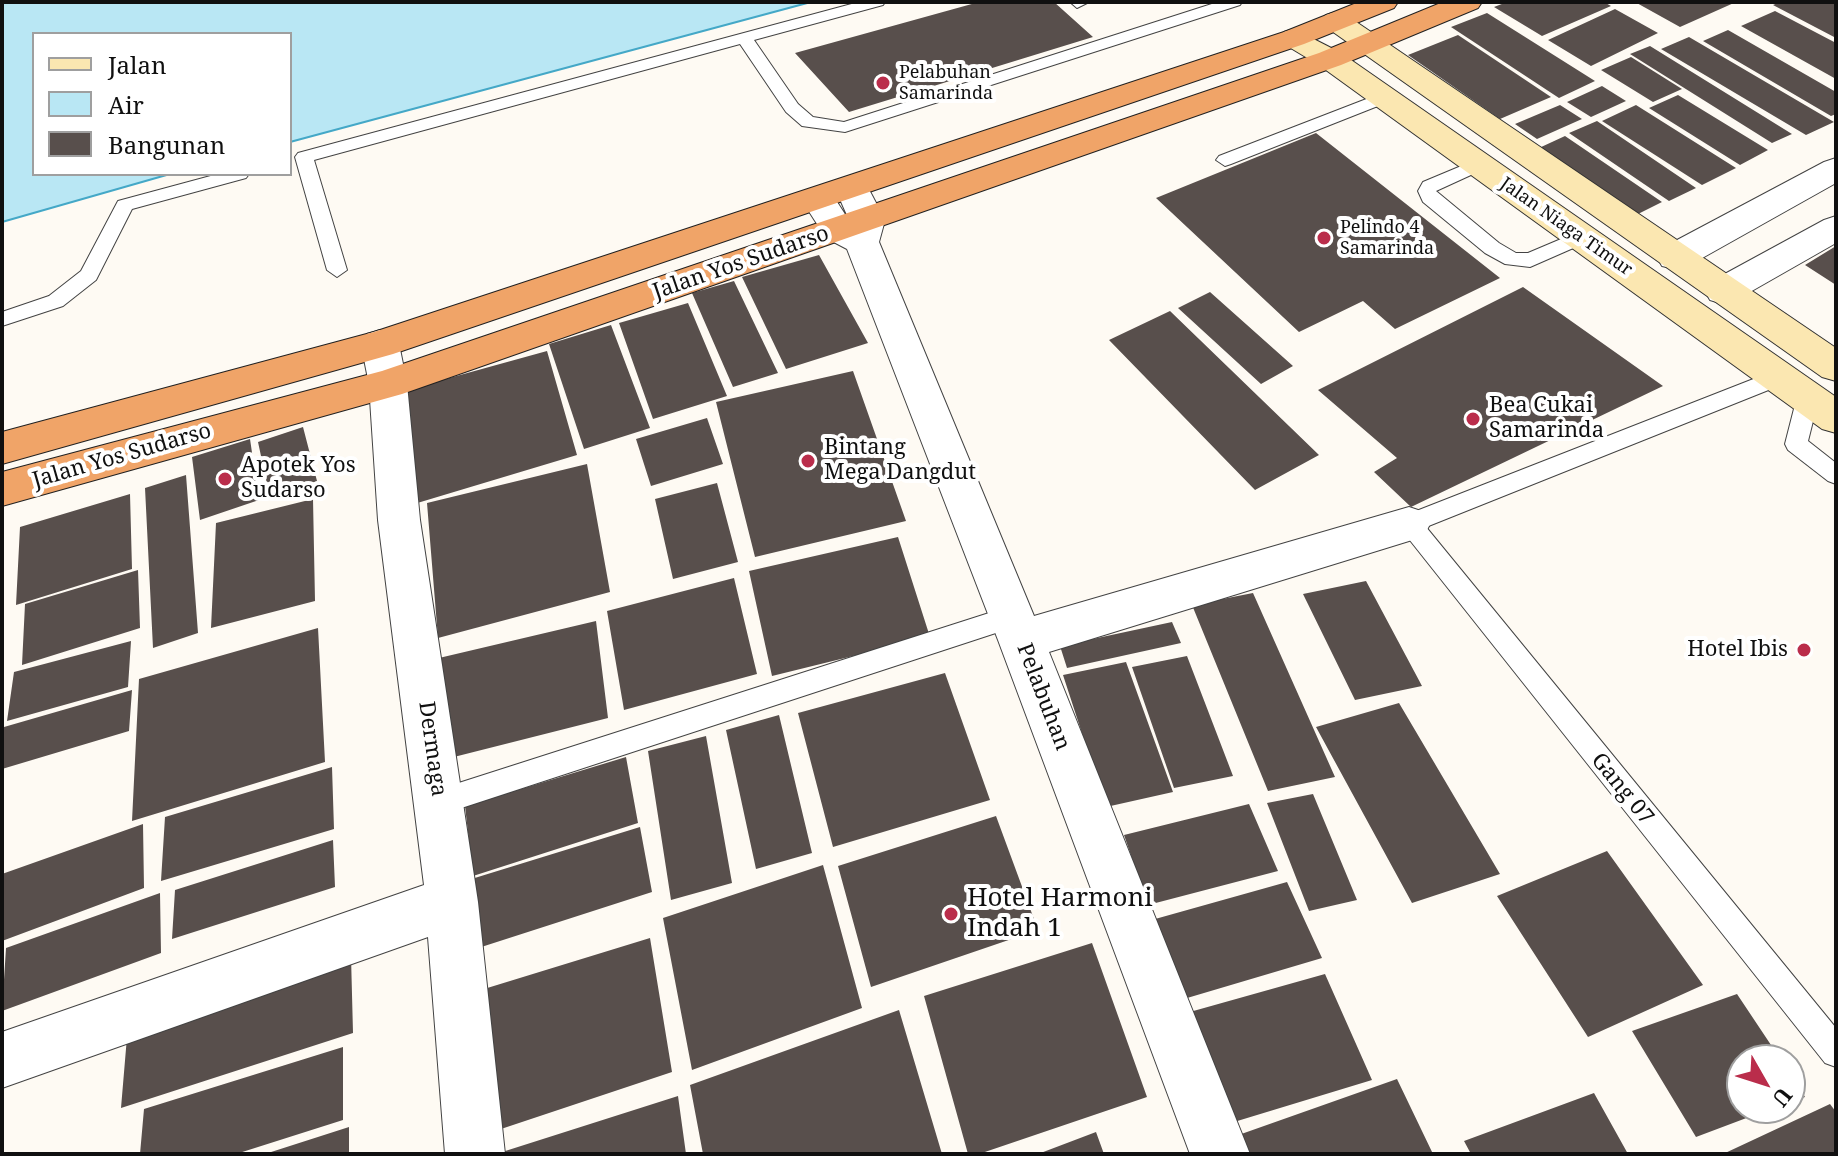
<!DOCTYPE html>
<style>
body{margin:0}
#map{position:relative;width:1838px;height:1156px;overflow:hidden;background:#fefaf3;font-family:"Noto Serif",serif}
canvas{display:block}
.frame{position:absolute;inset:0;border:4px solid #101010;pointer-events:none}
.legend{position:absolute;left:32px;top:32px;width:260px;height:144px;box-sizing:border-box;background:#fff;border:2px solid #9f9f9f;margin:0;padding:10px 14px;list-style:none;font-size:24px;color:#101010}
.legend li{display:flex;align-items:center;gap:16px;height:40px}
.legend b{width:40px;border:2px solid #9f9f9f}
.north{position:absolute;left:1726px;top:1044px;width:80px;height:80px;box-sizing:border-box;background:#fff;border:2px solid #9f9f9f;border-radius:50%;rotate:129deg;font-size:22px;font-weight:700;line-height:32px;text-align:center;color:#101010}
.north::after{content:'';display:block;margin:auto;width:28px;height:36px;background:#ba2d4b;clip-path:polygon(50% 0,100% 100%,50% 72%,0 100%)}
</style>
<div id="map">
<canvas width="1838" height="1156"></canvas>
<div class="frame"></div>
<ul class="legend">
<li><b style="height:10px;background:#fbe7b1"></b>Jalan</li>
<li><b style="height:22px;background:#b9e7f4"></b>Air</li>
<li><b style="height:22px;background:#584f4c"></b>Bangunan</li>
</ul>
<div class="north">U</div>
</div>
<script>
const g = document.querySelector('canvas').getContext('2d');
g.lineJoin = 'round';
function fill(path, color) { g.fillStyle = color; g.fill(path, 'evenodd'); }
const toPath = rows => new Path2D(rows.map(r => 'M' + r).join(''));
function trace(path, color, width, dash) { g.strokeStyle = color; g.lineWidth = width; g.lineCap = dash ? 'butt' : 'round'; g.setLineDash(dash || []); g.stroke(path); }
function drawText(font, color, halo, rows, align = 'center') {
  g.font = font + ' "Noto Serif",serif'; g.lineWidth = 8; g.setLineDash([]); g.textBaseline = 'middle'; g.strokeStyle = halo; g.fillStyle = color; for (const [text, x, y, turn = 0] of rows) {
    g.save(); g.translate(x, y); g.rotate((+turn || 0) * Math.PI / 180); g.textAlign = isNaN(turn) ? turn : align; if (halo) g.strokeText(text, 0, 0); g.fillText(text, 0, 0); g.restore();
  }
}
const water = toPath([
 [2,2,811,2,290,142,290,34,34,34,34,174,170,174,2,222,2,2]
]);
fill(water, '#b9e7f4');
trace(water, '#44a8c7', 2);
fill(toPath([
 [979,2,1054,2,1093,37,849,112,795,53],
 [1507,2,1604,2,1611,6,1542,36,1494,7],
 [1635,2,1736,2,1680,27],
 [1780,2,1836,4,1836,38,1773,5],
 [1615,9,1658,33,1591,66,1548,40],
 [1775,11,1836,43,1836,79,1741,26],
 [1487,13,1595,81,1559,98,1451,27],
 [1728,30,1836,92,1836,114,1831,116,1703,41],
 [1458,35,1551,97,1500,119,1408,55],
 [1689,37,1834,122,1806,135,1661,49],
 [1650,46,1792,134,1772,143,1630,54],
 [1631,57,1682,89,1653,102,1601,70],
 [1602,86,1626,101,1591,117,1567,102],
 [1678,95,1768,150,1740,165,1649,108],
 [1560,105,1582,119,1537,139,1515,124],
 [1636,105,1736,168,1702,185,1602,121],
 [1597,121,1696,188,1669,201,1569,133],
 [1316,133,1500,278,1395,329,1363,301,1299,332,1156,198],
 [1565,136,1662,202,1636,215,1539,148],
 [1836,246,1836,285,1805,265],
 [819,255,868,343,786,369,742,277],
 [734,281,778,373,733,387,692,293],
 [1523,287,1663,386,1411,507,1374,472,1397,458,1318,390],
 [1210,292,1293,366,1261,384,1178,308],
 [688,303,727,396,653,419,619,323],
 [1170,311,1319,455,1255,490,1109,340],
 [611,325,650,428,584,449,549,344],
 [547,351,577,455,414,504,395,393],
 [853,371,906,521,755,557,716,402],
 [707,418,723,464,651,486,636,439],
 [303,427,317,481,270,498,258,442],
 [250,439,259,500,200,520,192,457],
 [587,464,610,592,438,638,427,503],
 [186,475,198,633,153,648,145,488],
 [717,483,738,562,673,579,655,499],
 [130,494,132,569,16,605,20,527],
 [313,499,315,601,211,628,216,523],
 [898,537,930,637,772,676,749,571],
 [138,570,140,628,22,665,25,604],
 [734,578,757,674,624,710,607,611],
 [1366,581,1422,686,1355,700,1303,594],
 [1253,593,1335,777,1268,791,1192,605],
 [596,621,608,718,442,760,439,658],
 [1172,622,1181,643,1067,668,1060,646],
 [318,628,325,762,132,821,139,679],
 [131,641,128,687,7,721,14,672],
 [1187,656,1233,776,1174,788,1132,667],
 [1126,662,1173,792,1106,807,1063,675],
 [945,673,990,800,833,847,798,713],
 [132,690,129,731,2,769,4,727],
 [1399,703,1500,874,1412,903,1316,727],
 [779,715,812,853,756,869,726,730],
 [706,736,732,883,671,900,648,751],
 [626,757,638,823,473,876,465,806],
 [332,767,334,829,161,881,165,817],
 [1313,794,1357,900,1309,911,1267,803],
 [1249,804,1278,871,1148,905,1124,835],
 [996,816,1038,930,871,987,838,866],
 [143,824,144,888,2,941,2,874],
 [640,827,652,892,472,950,465,881],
 [333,840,335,887,172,939,175,890],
 [1607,851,1703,985,1588,1037,1497,896],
 [823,865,862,1008,692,1070,663,918],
 [1287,882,1322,958,1177,1001,1148,921],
 [160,893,161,953,2,1011,6,948],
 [650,938,672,1072,495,1131,484,989],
 [1092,943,1147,1097,979,1154,968,1154,924,996],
 [351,956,353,1033,121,1108,128,1025],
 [1325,974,1372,1080,1211,1129,1172,1017],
 [1737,994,1781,1060,1742,1060,1742,1108,1773,1108,1696,1137,1632,1031],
 [899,1010,942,1154,703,1154,690,1085],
 [343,1047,343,1120,236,1154,140,1154,144,1109],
 [1790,1074,1805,1097,1790,1102],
 [1397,1079,1433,1154,1237,1154,1230,1138],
 [1594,1093,1628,1154,1471,1154,1464,1141],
 [678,1096,686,1154,499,1154,499,1153],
 [1830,1104,1836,1112,1836,1154,1723,1154],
 [349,1127,349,1154,268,1154,268,1153],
 [1096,1132,1104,1154,1038,1154]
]), '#584f4c');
const service = toPath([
 [859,2,885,2,883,5,754,40,798,104,813,117,844,122,1218,2,1242,2,1240,5,845,132,802,126,786,112,740,44,314,160,347,270,337,277,327,270,295,157,298,153,859,2],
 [1070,2,1089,2,1077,8,1070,2],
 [1382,93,1390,98,1388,102,1231,164,1225,166,1216,160,1219,156,1382,93],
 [1478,159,1487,165,1484,169,1436,191,1499,243,1516,253,1528,253,1580,231,1587,232,1590,237,1587,242,1530,267,1505,264,1485,253,1423,202,1418,191,1423,182,1478,159],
 [218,174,249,174,246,178,132,209,96,280,63,306,2,326,2,312,49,296,81,271,118,201,218,174],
 [1779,369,1786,371,1790,377,1786,383,1426,527,1836,1028,1836,1067,1825,1063,1397,524,1401,517,1779,369],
 [1808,389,1816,391,1819,397,1808,441,1836,463,1836,484,1828,481,1788,450,1785,444,1797,397,1800,391,1808,389],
 [1011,606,1020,609,1023,617,1020,625,1011,628,440,815,430,811,426,802,430,793,440,789,1011,606]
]);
const minor = toPath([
 [1836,158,1836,183,1688,266,1675,269,1662,266,1657,257,1662,248,1824,162,1836,158],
 [852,177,864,180,885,220,879,242,1034,616,1409,507,1424,512,1430,524,1424,536,1409,541,1049,652,1250,1154,1190,1154,998,640,847,249,826,238,801,199,806,191,818,188,830,191,850,222,835,188,840,180,852,177],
 [1836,216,1836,243,1736,300,1723,304,1710,300,1705,291,1710,282,1824,220,1836,216],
 [380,330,393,334,399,344,407,384,420,520,478,902,505,1154,445,1154,428,937,2,1088,2,1032,424,885,378,520,369,384,361,344,367,334,380,330]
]);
const secondary = toPath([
 [1336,12,1346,15,1836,348,1836,381,1822,377,1326,27,1321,21,1326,15,1336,12],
 [1294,29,1341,53,1836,397,1836,433,1822,429,1319,65,1284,44,1279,38,1284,32,1294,29]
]);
const trunk = toPath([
 [1359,2,1398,2,1394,8,1304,44,393,354,2,464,2,432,374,332,1284,32,1359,2],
 [1443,2,1482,2,1478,8,1341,65,402,394,2,506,2,472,382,371,1319,53,1443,2]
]);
trace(service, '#434343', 2);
trace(minor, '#434343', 2);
trace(secondary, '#323232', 2);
trace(trunk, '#212121', 2);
fill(service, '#fff');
fill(minor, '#fff');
fill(secondary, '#fbe7b1');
fill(trunk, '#f0a468');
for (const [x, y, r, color] of [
 [883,83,8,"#ba2d4b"],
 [1324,238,8,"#ba2d4b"],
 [1473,419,8,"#ba2d4b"],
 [808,461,8,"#ba2d4b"],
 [225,479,8,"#ba2d4b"],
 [1804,650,8,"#ba2d4b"],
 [951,914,8,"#ba2d4b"]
]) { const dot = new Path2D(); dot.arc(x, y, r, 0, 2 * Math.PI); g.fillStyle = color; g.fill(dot); trace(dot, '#fff', 3); }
drawText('18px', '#101010', '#fff', [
 ["Pelabuhan",899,73],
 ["Samarinda",899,94],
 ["Pelindo 4",1340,228],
 ["Samarinda",1340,249]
], 'left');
drawText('18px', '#101010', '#fff', [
 ["Jalan Niaga Timur",1566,227,35]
]);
drawText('22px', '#101010', '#fff', [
 ["Jalan Yos Sudarso",741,263,-19],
 ["Jalan Yos Sudarso",122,456,-16],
 ["Pelabuhan",1043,697,69],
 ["Dermaga",432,749,82],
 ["Gang 07",1622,789,51]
]);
drawText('22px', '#101010', '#fff', [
 ["Bea Cukai",1489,406],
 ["Samarinda",1489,431],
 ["Bintang",824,448],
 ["Mega Dangdut",824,473],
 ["Apotek Yos",241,466],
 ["Sudarso",241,491],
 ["Hotel Ibis",1788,650,"right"]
], 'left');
drawText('26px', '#101010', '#fff', [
 ["Hotel Harmoni",967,899],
 ["Indah 1",967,929]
], 'left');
</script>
